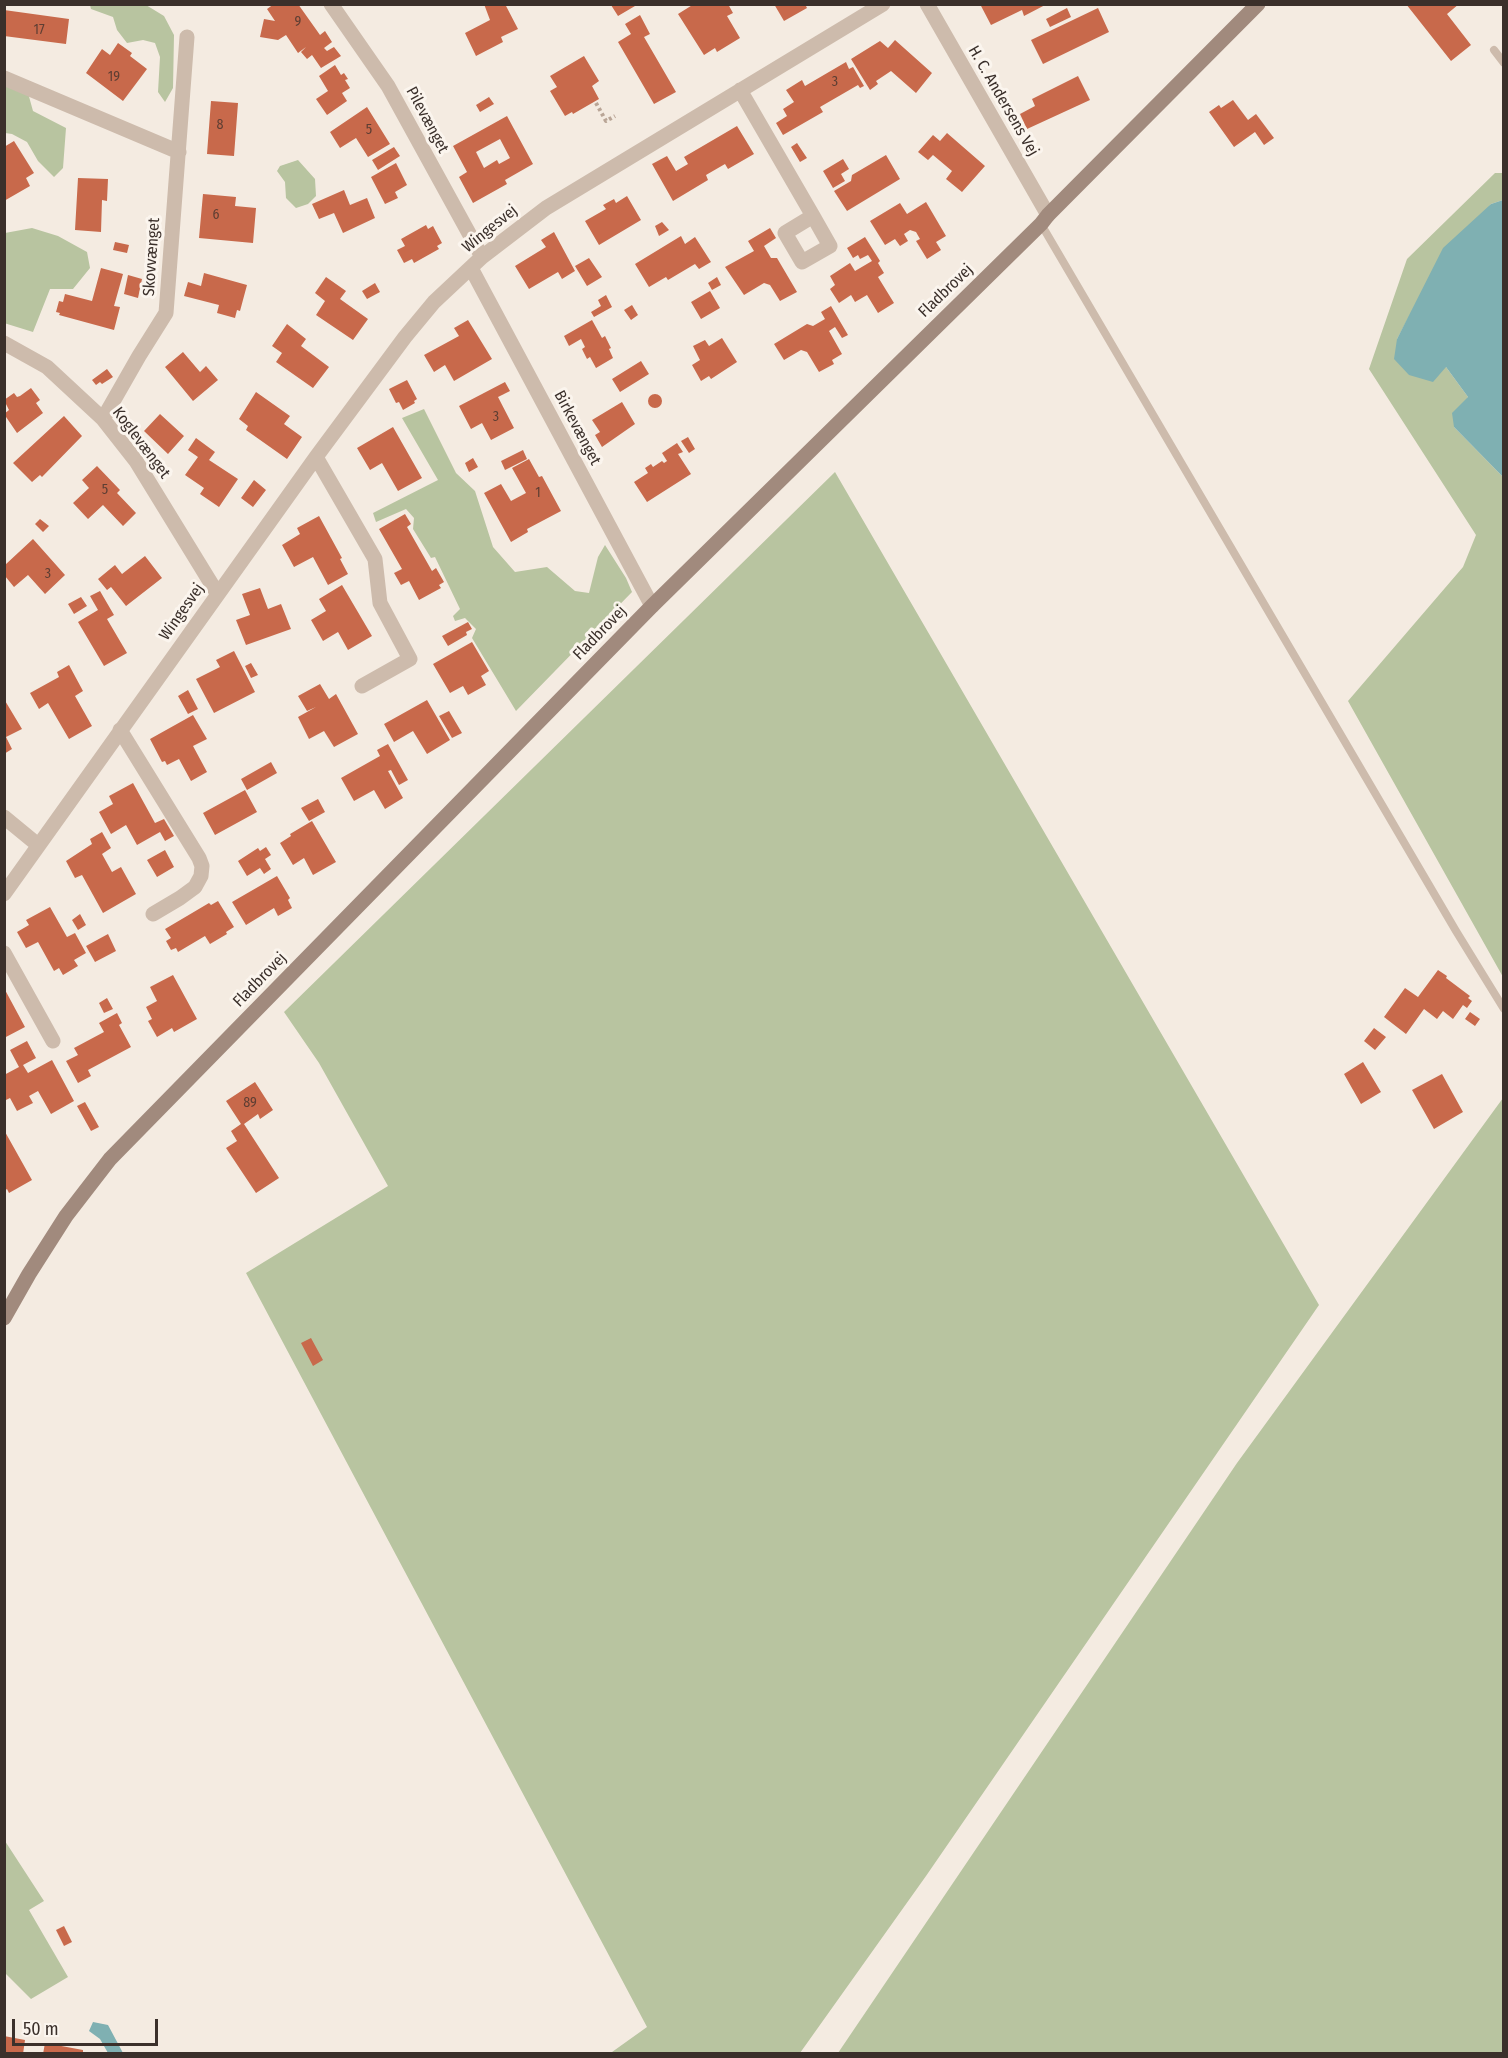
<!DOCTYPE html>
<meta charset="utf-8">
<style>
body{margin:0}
#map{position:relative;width:1508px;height:2058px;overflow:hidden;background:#f4ebe1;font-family:"Fira Sans Condensed",sans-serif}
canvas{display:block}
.frame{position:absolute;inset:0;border:6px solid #3b302b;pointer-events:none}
.scale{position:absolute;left:12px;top:2019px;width:146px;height:27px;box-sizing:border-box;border:3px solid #3b302b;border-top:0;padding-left:8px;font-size:18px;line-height:21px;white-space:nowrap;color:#3b302b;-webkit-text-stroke:4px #fbf5ee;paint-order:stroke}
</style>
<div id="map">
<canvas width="1508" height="2058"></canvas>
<div class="frame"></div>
<div class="scale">50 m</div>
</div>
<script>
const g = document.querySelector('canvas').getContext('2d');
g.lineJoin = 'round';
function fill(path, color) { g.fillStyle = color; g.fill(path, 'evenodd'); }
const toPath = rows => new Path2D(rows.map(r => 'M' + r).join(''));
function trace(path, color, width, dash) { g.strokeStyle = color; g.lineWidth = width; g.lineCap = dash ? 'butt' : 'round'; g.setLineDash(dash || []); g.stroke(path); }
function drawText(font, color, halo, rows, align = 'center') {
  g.font = font + ' "Fira Sans Condensed",sans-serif'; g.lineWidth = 6; g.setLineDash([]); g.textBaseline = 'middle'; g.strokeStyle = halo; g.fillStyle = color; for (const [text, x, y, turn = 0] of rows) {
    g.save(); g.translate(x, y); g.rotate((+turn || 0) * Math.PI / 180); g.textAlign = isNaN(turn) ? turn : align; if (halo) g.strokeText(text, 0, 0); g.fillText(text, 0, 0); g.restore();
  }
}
fill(toPath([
 [90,5,146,5,164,16,174,35,173,88,165,102,158,92,160,57,155,43,143,40,127,43,117,30,113,17,91,9],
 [4,85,28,93,33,111,66,128,63,168,54,177,38,161,27,142,12,134,5,133],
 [298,160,315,179,316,196,308,204,296,208,286,198,285,182,277,171,280,166],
 [1495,173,1503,173,1503,200,1491,204,1419,298,1397,339,1446,367,1468,397,1454,427,1503,477,1503,977,1348,701,1463,567,1476,535,1369,369,1407,259],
 [32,228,58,236,87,252,90,268,73,289,50,289,33,332,4,323,5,233],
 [424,409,456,473,475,491,493,547,515,572,547,567,575,591,589,593,598,557,605,545,626,578,632,592,516,711,472,638,476,629,465,618,455,621,453,616,460,609,435,557,431,558,413,529,414,518,406,509,376,522,373,513,438,480,402,418],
 [835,472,1319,1305,926,1876,800,2053,598,2054,612,2052,647,2027,246,1273,388,1186,319,1063,284,1012],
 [1503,1098,1503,2053,838,2053,1237,1463],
 [5,1841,44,1901,29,1910,68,1977,31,1999,5,1973]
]), '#b8c4a0');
fill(toPath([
 [1503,200,1504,200,1503,477,1454,427,1452,413,1468,397,1446,367,1433,382,1409,375,1394,359,1397,339,1443,248,1491,204],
 [93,2022,108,2025,123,2053,108,2053,100,2039,89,2031]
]), '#7fb0b2');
fill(toPath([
 [274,4,298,4,320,35,325,31,332,42,324,48,327,51,334,47,341,56,321,68,312,55,307,59,301,52,306,47,298,53,286,35,278,40,260,37,264,19,275,21,267,9],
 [484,4,505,4,518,29,501,37,503,42,476,56,465,33,490,20],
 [694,4,728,4,733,13,727,16,740,38,717,52,715,48,704,55,678,14],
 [774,4,805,4,807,8,784,21],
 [980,4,1047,4,1024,16,1022,10,991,25],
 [1406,4,1459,4,1447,14,1471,45,1451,61],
 [611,5,634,5,635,6,618,16],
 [1067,8,1071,17,1050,27,1046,19],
 [1098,8,1109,32,1043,64,1031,40],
 [4,10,69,19,66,44,4,36],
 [640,15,650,34,644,37,676,92,654,104,618,42,631,34,625,24],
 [895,40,932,73,916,93,891,71,876,81,878,84,870,90,851,59,880,41,888,48],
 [118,43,132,53,130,56,147,69,123,101,86,73,102,49,110,55],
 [584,56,599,81,592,86,599,99,573,114,572,112,565,116,550,91,557,87,550,76],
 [846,62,849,69,853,67,864,86,860,88,858,85,820,107,823,112,783,135,776,123,787,116,783,109,794,102,786,90,802,80,805,86],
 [335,65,341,75,344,73,348,79,345,80,350,88,342,93,347,101,327,115,316,99,328,91,319,76],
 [1078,76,1090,100,1027,129,1020,114,1035,106,1032,99],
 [489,97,494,104,480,112,476,105],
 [1233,100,1248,120,1256,114,1274,138,1264,145,1255,132,1234,147,1209,112,1219,105,1221,108],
 [211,101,238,103,234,156,207,154],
 [367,107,390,144,368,157,356,138,340,148,330,132],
 [507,116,533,164,505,180,507,184,473,203,459,177,467,172,453,146],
 [500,139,510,158,499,164,497,160,484,168,476,152],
 [737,126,754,154,728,169,725,164,706,175,708,180,673,201,652,164,667,156,676,171,688,164,684,157],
 [947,133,985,166,962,192,946,179,952,171,933,155,928,160,918,152,933,135,940,141],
 [14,141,34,173,26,178,30,186,4,201,4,147],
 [797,143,807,158,800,162,791,147],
 [394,147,400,156,378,170,372,160],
 [886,155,900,179,847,211,834,191,851,181,852,175],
 [843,159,849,169,841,174,845,181,833,188,823,171],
 [396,163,407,185,395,192,398,198,385,204,371,177],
 [78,178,108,179,107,201,102,200,101,232,75,230],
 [344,190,350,205,367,198,375,218,343,233,334,213,319,219,312,204],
 [203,194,236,197,235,206,256,208,253,243,199,238],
 [627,196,641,220,599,245,585,221,606,209,603,205,614,199,616,203],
 [926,202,946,236,936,242,941,250,927,259,916,241,920,239,916,232,910,230,904,234,908,241,900,246,895,239,885,245,870,221,900,203,907,214],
 [662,222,669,230,659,236,655,226],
 [426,225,428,229,433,226,442,243,437,246,439,249,414,263,412,259,404,263,397,250,405,246,401,239],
 [770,228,776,238,764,246,771,258,777,258,797,292,780,301,770,285,764,283,744,295,725,267,754,251,748,241],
 [554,232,575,271,562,279,558,272,529,289,515,266,546,247,541,240],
 [681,236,685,244,695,237,711,262,699,269,695,264,668,280,666,277,649,287,635,264],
 [865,237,880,261,878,263,884,273,878,277,894,303,878,313,867,295,855,302,851,295,839,303,830,289,835,285,830,276,850,263,855,271,872,261,868,255,860,259,858,255,853,258,847,248],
 [115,242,129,245,127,253,113,250],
 [589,258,602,277,587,286,575,266],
 [101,268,123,274,114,306,120,307,114,330,59,315,60,313,56,312,59,301,63,302,65,294,92,301],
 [204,273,247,285,240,311,237,310,235,318,217,313,219,305,184,296,188,282,201,286],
 [128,275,142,279,138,298,124,294],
 [326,277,346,291,340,299,368,319,353,340,316,315,325,301,315,293],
 [717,277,721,285,712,290,708,283],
 [375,283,380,292,367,299,362,291],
 [710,291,720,308,701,319,691,302],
 [606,295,612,307,594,317,591,312,601,306,598,300],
 [632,305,638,315,631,320,624,310],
 [831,306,848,335,842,338,835,327,829,331,842,354,832,360,834,364,819,372,807,352,801,350,784,360,774,344,807,324,813,326,825,319,821,312],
 [468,320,492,359,454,381,445,365,434,372,424,355,459,336,454,328],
 [592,320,602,338,605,336,611,348,609,349,613,358,596,368,590,357,587,359,582,349,585,347,581,339,569,346,564,336],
 [287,324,306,339,301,346,329,367,313,388,276,362,282,353,272,346],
 [722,338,737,362,711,379,709,376,701,381,692,365,700,360,693,346,705,340,709,346],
 [183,352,200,372,206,366,218,380,193,401,165,367],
 [641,361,649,374,620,392,612,379],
 [107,369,113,377,102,384,100,382,96,385,92,380],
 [407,380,417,399,414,401,415,403,403,410,399,402,396,403,389,389],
 [505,382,510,391,498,397,514,428,491,440,482,423,471,429,459,406],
 [31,388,40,400,36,403,43,413,17,433,4,414,9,410,4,400,14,393,17,397,20,396],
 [256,392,290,416,284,424,302,437,287,459,246,430,248,426,239,419],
 '648 401a7 7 0 1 1 14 0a7 7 0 1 1-14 0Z',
 [622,402,635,424,602,447,595,435,600,432,592,420],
 [160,414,184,436,168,454,144,431],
 [64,416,82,436,42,477,40,475,32,482,13,463],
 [393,427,422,478,398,491,382,463,370,470,357,448],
 [688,437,695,449,689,453,681,441],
 [196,438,215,452,209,460,238,479,219,507,200,494,204,488,185,475,198,457,188,450],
 [677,443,683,452,678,454,691,474,647,502,634,482,648,473,645,468,651,464,653,467,662,461,664,463,667,461,662,453],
 [523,450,527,459,505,470,501,461],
 [473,458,478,467,469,472,465,463],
 [529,459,539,477,542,476,561,511,527,529,528,532,511,542,484,493,501,484,511,501,526,493,512,468],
 [97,466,120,490,117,493,136,513,123,526,103,505,88,519,73,503,89,488,82,480],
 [254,480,266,490,253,507,241,498],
 [405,514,411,524,407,527,432,571,436,568,444,582,439,585,441,588,419,600,409,581,401,585,394,573,402,569,379,529],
 [319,516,342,558,340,559,348,574,328,585,313,557,294,567,282,545,300,534,297,528],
 [40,519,49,526,43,532,35,524],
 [33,539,65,575,45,594,28,575,14,587,5,576,5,565],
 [145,556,162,578,126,606,111,587,107,590,98,579,115,565,122,574],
 [342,585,372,636,348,650,338,632,323,641,311,620,326,611,319,599],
 [260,588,268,609,281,604,291,629,246,645,236,620,250,615,242,594],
 [100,591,114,615,107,619,127,653,104,666,78,622,98,610,90,596],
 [81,597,87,606,74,614,68,604],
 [468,622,472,629,466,632,467,635,448,646,442,636],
 [472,642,489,671,481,676,486,685,468,695,463,686,450,693,433,664],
 [234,651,255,692,214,713,196,679,220,667,216,660],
 [251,663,258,675,251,678,245,666],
 [69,665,83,691,75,696,92,726,69,739,48,703,39,709,30,693,59,677,57,672],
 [320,684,329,699,336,694,358,734,334,747,324,731,309,739,298,717,316,707,307,711,298,696],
 [188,690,198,709,188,714,178,696],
 [4,699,22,729,6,737,12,749,4,754],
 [427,700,450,740,427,754,413,731,394,742,384,724],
 [449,711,462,733,452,738,439,716],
 [193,715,207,739,193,746,207,772,191,781,179,759,167,765,165,761,162,762,150,739],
 [388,744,408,780,399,785,391,770,388,771,403,798,385,809,374,790,354,801,341,778,380,756,377,750],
 [271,762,277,773,247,790,241,779],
 [133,783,155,823,164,819,174,836,165,841,160,832,137,845,126,825,111,834,99,812,113,804,109,796],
 [245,790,257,812,215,835,203,813],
 [318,799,325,812,309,821,301,808],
 [312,821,336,862,313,875,304,858,293,865,280,843,291,836,290,834],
 [102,832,111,848,102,854,112,872,121,867,136,894,103,913,82,875,75,878,66,861,92,844,90,839],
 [266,847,271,855,265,859,271,869,264,874,260,868,247,876,238,861,258,848,260,851],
 [165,850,174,867,157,877,147,860],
 [277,876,290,898,288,900,292,908,278,916,274,908,246,925,232,902],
 [218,901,234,927,226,932,227,934,210,944,205,936,178,952,176,948,171,950,166,941,171,938,165,929,209,903,211,905],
 [50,907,67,937,75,933,86,953,74,960,78,966,63,975,59,968,54,971,38,942,26,948,17,932,29,925,26,920],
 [80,914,86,925,78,930,72,920],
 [108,934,116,951,95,962,86,946],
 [1438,970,1447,976,1446,978,1470,996,1468,998,1472,1001,1467,1008,1463,1005,1453,1019,1443,1011,1437,1019,1424,1009,1406,1034,1384,1017,1405,988,1418,997],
 [173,975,197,1019,174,1032,172,1028,157,1037,148,1021,152,1019,146,1007,157,1001,150,987],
 [4,988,25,1027,4,1038],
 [107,998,113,1009,104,1013,99,1003],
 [1470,1012,1480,1019,1475,1026,1465,1019],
 [117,1013,122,1023,119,1025,131,1047,88,1070,91,1076,78,1083,66,1061,78,1055,74,1048,104,1032,99,1023],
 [1374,1028,1386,1037,1375,1050,1364,1041],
 [27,1041,36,1058,23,1065,28,1073,52,1060,74,1101,51,1114,38,1091,29,1096,33,1103,17,1111,10,1098,6,1100,4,1097,4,1075,19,1067,10,1050],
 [1363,1062,1381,1092,1361,1104,1344,1074],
 [1442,1074,1463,1112,1434,1129,1412,1090],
 [255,1082,273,1110,260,1119,258,1114,244,1124,279,1178,256,1193,226,1148,237,1141,231,1131,241,1124,226,1101],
 [85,1102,99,1127,91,1131,77,1106],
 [4,1130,32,1180,9,1193,7,1189,4,1191],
 [311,1338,323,1360,313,1366,301,1343],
 [64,1926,72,1942,64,1946,56,1930],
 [4,2036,25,2040,23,2054,4,2054],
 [45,2043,83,2050,83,2054,43,2054]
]), '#c8694b');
trace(toPath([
 [596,103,606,121,615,116]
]), '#b9a596', 4, [3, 3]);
trace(toPath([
 [1494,50,1504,63],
 [1041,224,1456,931,1504,1009]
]), '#cdbbac', 8);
trace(toPath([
 [331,4,388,86,482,257],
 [927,4,1048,215],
 [4,78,179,152],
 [740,90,813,216,830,246,802,262,785,233,813,216],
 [471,268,652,606],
 [4,343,47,367,103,419,136,461,217,593],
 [103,419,139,356,166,313,187,37],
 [316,457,375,559,380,603,410,659,362,686],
 [120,730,199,858,202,866,201,876,195,887,180,898,153,914],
 [4,817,38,845],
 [4,894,316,457,405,337,434,302,482,257,546,208,883,4],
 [4,953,53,1041]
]), '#cdbbac', 15);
trace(toPath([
 [4,1318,29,1274,66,1216,110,1159,652,606,1041,224,1048,215,1258,4]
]), '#a18a7d', 15);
drawText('14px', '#5e3e33', null, [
 ["9",298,22],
 ["17",39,30],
 ["19",114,77],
 ["3",835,82],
 ["8",220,125],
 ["5",369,130],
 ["6",216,215],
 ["3",496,417],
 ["5",105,490],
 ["1",538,493],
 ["3",48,574],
 ["89",250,1103]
]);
drawText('16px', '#3b302b', '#fbf5ee', [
 ["H. C. Andersens Vej",1003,101,60],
 ["Pilevænget",427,120,62],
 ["Wingesvej",490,229,-39],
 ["Skovvænget",152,257,-86],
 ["Fladbrovej",946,291,-44],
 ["Birkevænget",577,428,62],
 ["Koglevænget",141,443,53],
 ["Wingesvej",182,612,-55],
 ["Fladbrovej",600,633,-46],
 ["Fladbrovej",260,980,-46]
]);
</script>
